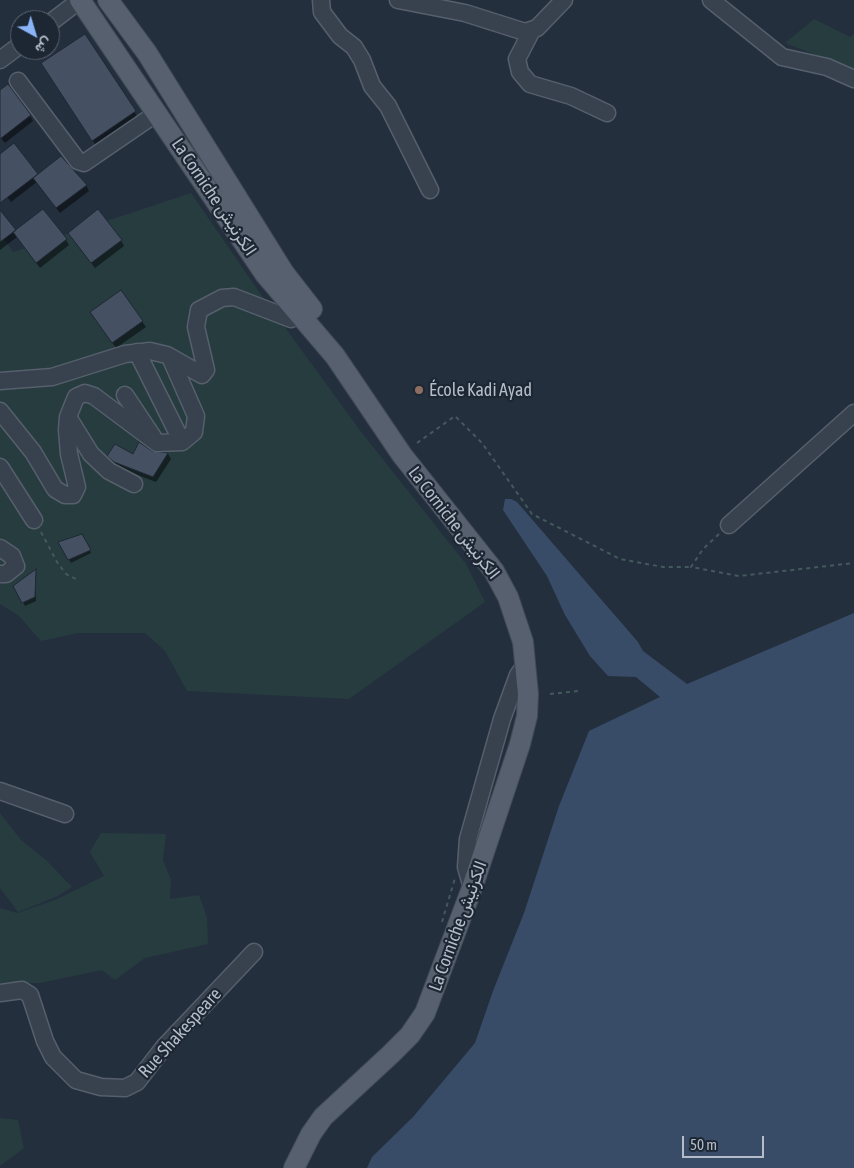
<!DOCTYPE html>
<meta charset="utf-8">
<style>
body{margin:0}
#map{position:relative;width:854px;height:1168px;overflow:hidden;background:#242f3e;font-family:"Asap Condensed",Vazirmatn,sans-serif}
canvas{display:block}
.north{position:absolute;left:10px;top:10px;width:50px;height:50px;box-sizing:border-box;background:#1d2633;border:1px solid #59626f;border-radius:50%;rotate:141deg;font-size:14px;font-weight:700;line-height:20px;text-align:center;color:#b4bcc9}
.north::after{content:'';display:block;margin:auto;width:18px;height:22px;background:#8ab4f8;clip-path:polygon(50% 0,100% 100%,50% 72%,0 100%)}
.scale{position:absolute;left:682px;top:1136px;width:82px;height:22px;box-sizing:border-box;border:2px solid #b4bcc9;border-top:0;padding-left:6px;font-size:15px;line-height:18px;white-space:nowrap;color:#b4bcc9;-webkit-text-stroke:4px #1d2633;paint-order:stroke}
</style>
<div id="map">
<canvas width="854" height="1168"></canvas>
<div class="north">ش</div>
<div class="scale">50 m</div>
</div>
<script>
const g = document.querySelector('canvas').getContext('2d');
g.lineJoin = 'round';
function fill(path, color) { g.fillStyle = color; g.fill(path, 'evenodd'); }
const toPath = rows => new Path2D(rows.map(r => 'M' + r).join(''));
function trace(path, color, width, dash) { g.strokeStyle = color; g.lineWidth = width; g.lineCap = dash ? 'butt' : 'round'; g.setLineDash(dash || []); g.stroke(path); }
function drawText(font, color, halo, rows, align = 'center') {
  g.font = font + ' "Asap Condensed",Vazirmatn,sans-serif'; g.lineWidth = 4.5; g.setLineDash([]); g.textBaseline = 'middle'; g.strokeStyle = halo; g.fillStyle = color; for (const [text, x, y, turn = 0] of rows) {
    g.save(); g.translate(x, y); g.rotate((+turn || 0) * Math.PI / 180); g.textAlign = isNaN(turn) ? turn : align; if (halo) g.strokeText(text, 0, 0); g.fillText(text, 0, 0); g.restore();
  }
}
fill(toPath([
 [814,19,850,37,854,34,854,70,785,43],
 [191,193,260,293,362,433,466,564,485,602,349,699,187,691,165,651,145,633,78,633,41,641,18,615,0,604,0,232,13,252],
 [0,813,21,840,46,860,72,887,58,896,18,912,0,888],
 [101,833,166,834,163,860,171,880,170,899,199,895,207,917,208,944,145,958,115,980,102,970,40,983,0,983,0,908,17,913,57,899,104,876,90,852],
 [0,1118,18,1120,24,1148,0,1166]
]), '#263c3f');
fill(toPath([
 [505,499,511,499,517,502,638,642,643,651,687,684,854,613,854,1168,367,1168,372,1157,413,1117,475,1043,493,991,524,913,559,806,589,731,660,697,636,677,608,676,590,656,565,615,547,576,503,510]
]), '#394c67');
fill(toPath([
 [85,36,139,119,97,147,47,71],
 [0,92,30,116,33,121,5,143,0,137],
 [14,145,37,176,86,185,89,191,60,213,37,182,11,202,0,187,0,156],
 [0,212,15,232,66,240,69,245,40,268,17,237,0,250],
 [72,238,121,240,124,246,95,268],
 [121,291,146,327,116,348,95,318],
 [151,453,168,454,171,459,156,482,119,468,109,456],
 [81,535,91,553,71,563,59,542],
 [35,571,36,601,25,606,15,586]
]), '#0007');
const building = toPath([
 [85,34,136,111,92,141,41,63,85,34],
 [8,84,31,115,0,139,0,90,8,84],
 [14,143,38,174,0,203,0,154,14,143],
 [61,156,87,185,56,208,33,178,61,156],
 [43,209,67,239,36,263,13,232,43,209],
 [98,209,122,240,91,263,68,233,98,209],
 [0,210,16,230,0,242,0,210],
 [121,290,143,321,112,343,90,312,121,290],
 [139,442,152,451,168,453,153,477,114,462,107,456,115,444,133,454,139,442],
 [82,534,91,550,68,560,58,542,82,534],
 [36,569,35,597,22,603,13,586,36,569]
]);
fill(building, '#455162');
trace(building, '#1f2835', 1);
const minor = toPath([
 [321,0,322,12,340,36,354,47,362,60,372,86,388,106,430,190],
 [398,0,465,13,525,32,537,28,564,0],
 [711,0,782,57,827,67,854,79],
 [50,23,80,0],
 [531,32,517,59,520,72,530,84,571,96,607,113],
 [0,60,20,45],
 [18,81,78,161,84,163,157,113],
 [137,352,182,442],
 [0,381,52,377,125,354,150,351,167,355,202,375,206,370,196,327,199,310,222,298,234,297,291,319,310,310],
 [125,395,153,437],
 [0,411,33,452,55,489,65,495,73,495,77,487,69,454,67,430,68,417,76,397,85,393,94,396,157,443,182,442,194,432,196,416,170,357],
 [68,417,91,454,109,471,134,484],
 [0,467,34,520],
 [729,525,854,413],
 [0,548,12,556,16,566,6,574,0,574],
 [0,791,65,814],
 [472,888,466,867,468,839,502,719,518,675,526,664],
 [0,993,22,990,30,995,45,1041,53,1057,76,1080,101,1087,125,1088,137,1082,164,1047,254,952]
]);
const major = toPath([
 [80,0,265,274,335,356,402,455,494,571,508,597,523,642,528,694,527,716,520,744,472,888,425,1013,410,1035,391,1054,323,1117,311,1134,294,1168],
 [108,0,147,53,284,273,312,309]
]);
trace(minor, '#565f6c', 19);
trace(major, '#414a57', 22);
trace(toPath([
 [417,443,455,416,482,443,532,514,620,559,663,567,691,567],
 [41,532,57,562,66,574,76,579],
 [719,534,703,549,691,567,739,576,854,563],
 [550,694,579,691],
 [442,922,455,878]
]), '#44595c', 2, [4, 4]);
trace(minor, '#38414e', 16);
trace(major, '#56606e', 20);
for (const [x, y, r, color] of [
 [419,390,5,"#8d6e63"]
]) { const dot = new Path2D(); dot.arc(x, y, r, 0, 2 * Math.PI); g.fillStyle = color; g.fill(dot); trace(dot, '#1d2633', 2); }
drawText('18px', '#b4bcc9', '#1d2633', [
 ["La Corniche الكرنيش",214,197,56],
 ["La Corniche الكرنيش",454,523,52],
 ["La Corniche الكرنيش",458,926,-70],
 ["Rue Shakespeare",180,1033,-48]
]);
drawText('18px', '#b4bcc9', '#1d2633', [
 ["École Kadi Ayad",429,390]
], 'left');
</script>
